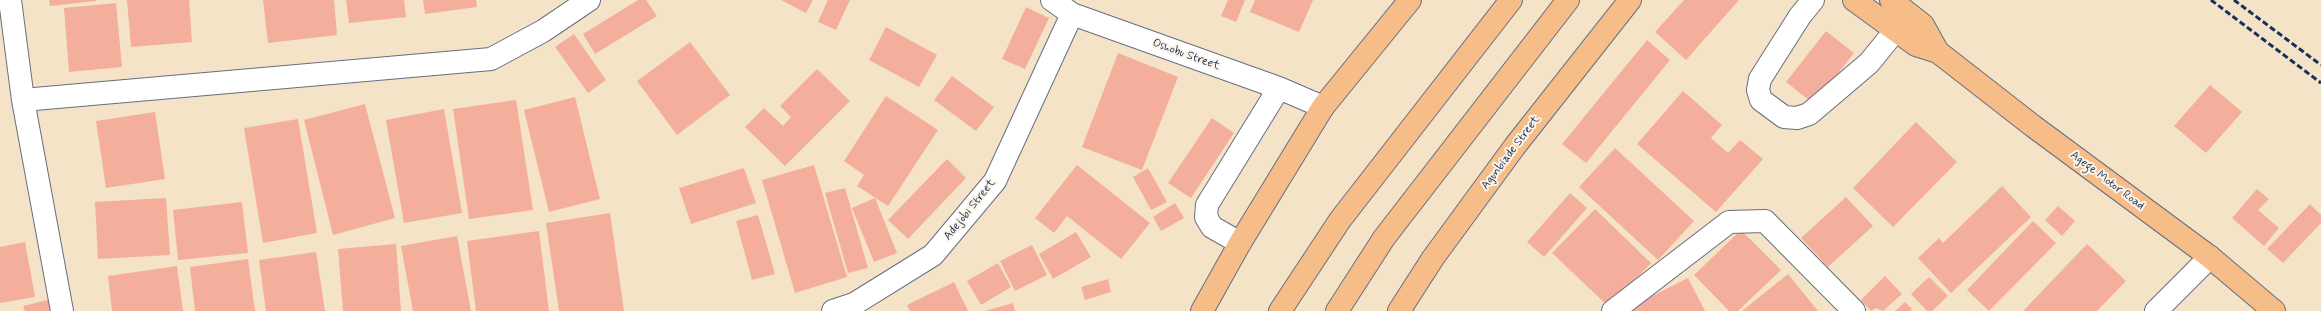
<!DOCTYPE html>
<style>
body{margin:0}
canvas{display:block;background:#f4e3c6}
</style>
<canvas width="2321" height="311"></canvas>
<script>
const g = document.querySelector('canvas').getContext('2d');
g.lineJoin = 'round';
function fill(path, color) { g.fillStyle = color; g.fill(path, 'evenodd'); }
const toPath = rows => new Path2D(rows.map(r => 'M' + r).join(''));
function trace(path, color, width, dash) { g.strokeStyle = color; g.lineWidth = width; g.lineCap = dash ? 'butt' : 'round'; g.setLineDash(dash || []); g.stroke(path); }
function drawText(font, color, halo, rows, align = 'center') {
  g.font = font + ' Mynerve,sans-serif'; g.lineWidth = 4; g.setLineDash([]); g.textBaseline = 'middle'; g.strokeStyle = halo; g.fillStyle = color; for (const [text, x, y, turn = 0] of rows) {
    g.save(); g.translate(x, y); g.rotate((+turn || 0) * Math.PI / 180); g.textAlign = isNaN(turn) ? turn : align; if (halo) g.strokeText(text, 0, 0); g.fillText(text, 0, 0); g.restore();
  }
}
fill(toPath([
 [49,0,96,0,96,1,50,6],
 [127,0,189,0,192,42,131,47],
 [263,0,334,0,337,35,268,43],
 [346,0,404,0,406,17,349,23],
 [423,0,476,0,477,7,425,14],
 [638,0,646,0,657,16,595,54,583,34],
 [781,0,813,0,806,13],
 [828,0,850,0,836,30,818,22],
 [1228,0,1245,0,1236,22,1221,16],
 [1255,0,1313,0,1299,32,1250,12],
 [1684,0,1739,0,1686,60,1655,32],
 [116,3,122,67,69,72,64,8],
 [1026,7,1049,18,1025,69,1002,59],
 [886,27,937,55,919,87,869,60],
 [1826,31,1854,53,1814,104,1786,82],
 [574,34,606,80,588,93,555,47],
 [1647,40,1670,60,1586,163,1562,144],
 [690,42,730,95,677,135,637,81],
 [1118,53,1178,77,1142,170,1082,147],
 [817,69,850,101,785,166,745,127,764,108,783,126,791,117,780,106],
 [952,76,994,107,976,131,934,100],
 [2210,85,2242,112,2206,153,2174,126],
 [1683,91,1722,125,1711,138,1728,153,1740,140,1763,159,1716,212,1637,144],
 [886,96,938,130,888,206,857,186,864,175,844,161],
 [575,97,600,199,549,212,524,110],
 [516,100,533,210,469,219,453,109],
 [365,104,395,218,333,235,304,120],
 [444,109,462,213,404,223,386,120],
 [155,112,165,179,106,188,96,121],
 [1212,118,1234,133,1191,198,1168,183],
 [298,119,317,233,263,243,244,128],
 [1916,122,1957,162,1893,227,1853,188],
 [1615,148,1694,221,1658,260,1579,187],
 [947,159,966,178,908,239,888,220],
 [814,165,847,277,795,293,762,180],
 [1077,165,1150,223,1121,259,1067,216,1054,233,1035,218],
 [744,168,756,203,691,224,679,188],
 [1148,168,1167,202,1151,210,1133,177],
 [2002,186,2031,217,1951,293,1918,258,1939,238,1943,243],
 [845,188,868,268,848,273,825,193],
 [2257,189,2269,199,2258,210,2279,228,2264,246,2232,218],
 [1570,193,1587,208,1544,257,1527,242],
 [1846,197,1873,226,1828,267,1801,238],
 [166,198,170,255,98,259,95,202],
 [875,198,897,253,874,262,852,208],
 [242,202,248,253,178,260,173,210],
 [1175,203,1184,218,1161,231,1153,217],
 [2310,204,2321,215,2321,223,2283,263,2267,249],
 [2058,206,2075,221,2062,236,2045,220],
 [1595,209,1651,263,1609,307,1552,253],
 [610,213,624,311,559,311,546,223],
 [758,215,775,274,752,280,736,221],
 [2033,221,2056,243,1989,311,1967,290],
 [1741,230,1781,270,1738,311,1729,311,1694,275],
 [539,231,549,311,476,311,467,241],
 [1076,232,1091,257,1053,279,1039,254],
 [457,236,471,311,413,311,401,246],
 [25,242,35,297,0,303,0,247],
 [396,244,401,311,343,311,338,249],
 [2087,244,2126,281,2097,311,2023,311],
 [1032,245,1047,275,1015,291,1000,261],
 [316,252,325,311,266,311,259,260],
 [248,259,255,311,195,311,190,267],
 [998,263,1011,287,981,305,967,281],
 [177,266,183,311,112,311,108,276],
 [1788,274,1818,311,1742,311],
 [1885,276,1902,294,1883,311,1876,308,1871,311,1861,300],
 [1929,277,1948,296,1932,311,1927,311,1911,294],
 [1688,278,1705,311,1631,311,1630,307],
 [1108,279,1111,292,1085,300,1081,287],
 [954,282,968,311,910,311,907,305],
 [51,299,54,311,25,311,23,306],
 [1905,302,1912,309,1910,311,1895,311],
 [1013,303,1015,311,985,311]
]), '#f4af9c');
const minor = toPath([
 [10,0,23,100,62,311],
 [1052,0,1072,14,1279,88,1323,107],
 [1813,0,1800,16,1760,79,1758,90,1761,100,1784,117,1797,118,1809,114,1869,63,1895,31],
 [23,100,491,59,543,31,589,0],
 [1240,243,1212,227,1206,217,1207,205,1279,88],
 [833,311,854,304,933,255,995,181,1072,14],
 [1613,311,1729,222,1765,221,1854,311],
 [2156,311,2210,257]
]);
const major = toPath([
 [1854,0,1916,45,1938,52,2033,126,2210,257,2274,311],
 [1891,0,1923,25,1938,52],
 [1202,311,1240,243,1323,107,1410,0],
 [1280,311,1340,220,1511,0],
 [1337,311,1384,238,1568,0],
 [1399,311,1433,258,1515,146,1630,0]
]);
trace(minor, '#676e82', 24);
trace(major, '#676e82', 24);
trace(minor, '#fff', 22);
trace(major, '#f7bd88', 22);
trace(toPath([
 [2211,0,2321,83],
 [2234,0,2321,65]
]), '#1b2f5e', 3, [6, 3]);
drawText('12px', '#1b2f5e', '#fcf5e5', [
 ["Oshobu Street",1186,55,20],
 ["Agunbiade Street",1511,153,-53],
 ["Agege Motor Road",2107,181,37],
 ["Adejobi Street",970,210,-51]
]);
</script>
